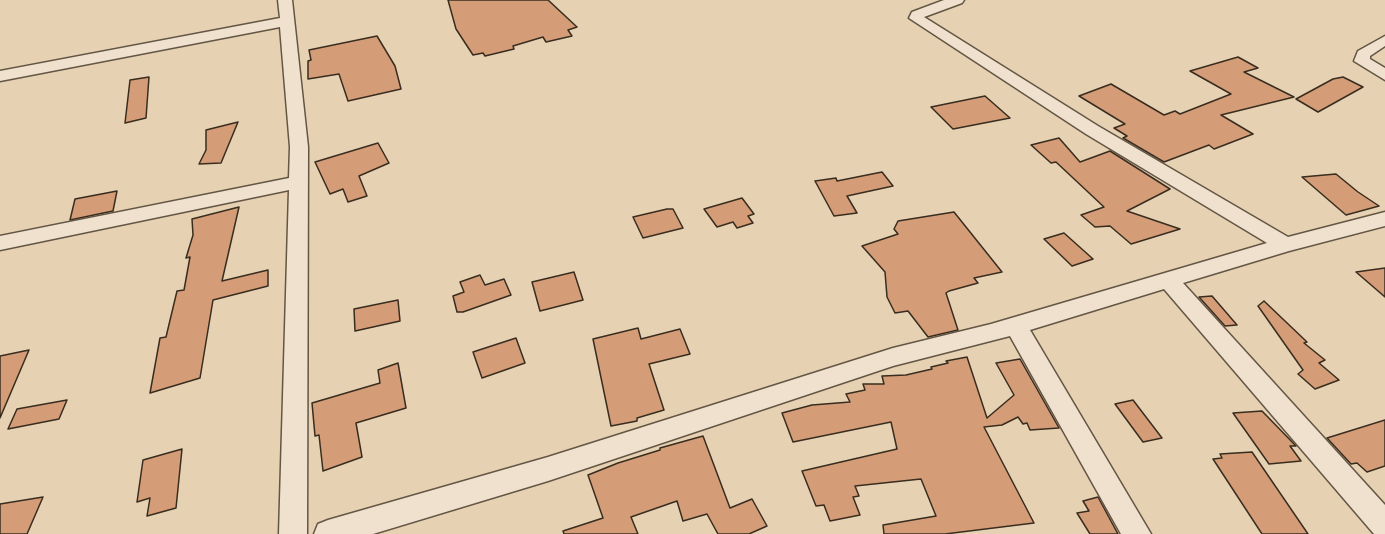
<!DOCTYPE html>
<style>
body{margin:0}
canvas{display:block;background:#e6d1b3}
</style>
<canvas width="1385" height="534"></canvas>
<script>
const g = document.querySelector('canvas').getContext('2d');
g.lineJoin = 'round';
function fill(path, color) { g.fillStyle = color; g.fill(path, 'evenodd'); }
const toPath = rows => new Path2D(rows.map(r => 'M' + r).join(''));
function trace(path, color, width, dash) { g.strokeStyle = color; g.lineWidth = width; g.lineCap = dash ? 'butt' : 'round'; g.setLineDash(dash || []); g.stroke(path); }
const building = toPath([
 [448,0,548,0,577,27,568,30,572,36,546,42,543,37,513,46,514,49,485,56,483,53,473,55,456,29,448,0],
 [377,36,395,66,401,89,348,101,339,74,308,79,308,61,311,60,309,50,377,36],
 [1238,57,1258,68,1244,72,1294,97,1221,115,1253,134,1214,149,1209,145,1164,162,1123,138,1127,136,1114,128,1125,124,1079,96,1111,84,1164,115,1175,111,1180,114,1231,94,1190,71,1238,57],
 [149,77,146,118,125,123,130,80,149,77],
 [1343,77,1363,87,1318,112,1296,99,1333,79,1343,77],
 [985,96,1010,118,953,129,931,107,985,96],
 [238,122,221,163,199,164,206,150,206,130,238,122],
 [1059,138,1080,162,1110,151,1170,189,1127,211,1180,229,1131,244,1110,226,1095,227,1081,215,1104,207,1056,162,1051,163,1031,145,1059,138],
 [378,143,389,163,359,176,367,196,348,202,343,189,330,194,315,162,378,143],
 [882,172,893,186,847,196,857,213,834,216,815,181,836,178,837,181,882,172],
 [1336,174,1358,192,1379,206,1346,215,1302,177,1336,174],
 [117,191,113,211,70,220,75,199,117,191],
 [742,198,754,214,748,216,753,223,737,228,733,222,717,227,704,209,742,198],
 [239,207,222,281,268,270,268,286,213,300,200,378,150,393,160,338,166,337,177,291,184,290,190,257,186,258,193,235,192,219,239,207],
 [667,209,673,209,683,228,643,238,633,217,667,209],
 [954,212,1002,272,974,278,978,283,949,291,946,293,958,330,928,337,908,311,895,313,887,297,885,272,862,246,898,234,894,229,898,221,954,212],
 [1064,233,1093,259,1072,266,1044,239,1064,233],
 [1385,268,1385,297,1356,272,1385,268],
 [574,272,583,300,540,311,532,282,574,272],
 [480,275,485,285,504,279,511,295,463,312,457,312,453,296,464,292,460,282,480,275],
 [1212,296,1237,325,1225,326,1199,297,1212,296],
 [398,300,400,321,355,331,354,309,398,300],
 [1264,301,1307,342,1304,343,1325,360,1319,363,1339,380,1315,389,1298,374,1303,370,1258,306,1264,301],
 [638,328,641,339,680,329,690,354,649,364,664,410,637,418,637,421,611,426,593,339,638,328],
 [516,338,525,363,482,378,473,352,516,338],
 [29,350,0,418,0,356,29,350],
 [967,357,987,418,1014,395,996,363,1020,359,1059,428,1030,430,1027,423,1023,424,1018,417,1002,425,984,427,1034,523,945,534,884,534,883,525,936,516,921,479,855,486,859,496,853,497,860,515,830,521,824,505,816,506,802,471,897,449,891,422,793,442,782,413,812,405,850,402,846,394,865,390,863,384,884,384,882,376,906,375,932,369,931,367,948,363,946,361,967,357],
 [398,363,406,408,356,423,362,457,323,471,319,435,315,436,312,403,380,383,378,370,398,363],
 [67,400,59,419,8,429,17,409,67,400],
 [1133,400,1162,438,1143,442,1115,404,1133,400],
 [1262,411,1296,446,1290,446,1301,461,1269,464,1233,413,1262,411],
 [1385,420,1385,466,1367,472,1357,463,1351,464,1327,438,1385,420],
 [703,436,730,508,752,499,767,526,749,534,718,534,707,514,683,521,677,501,631,517,638,534,564,534,563,531,603,518,588,475,618,463,660,450,660,448,703,436],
 [182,449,176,508,147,516,150,498,137,502,143,460,182,449],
 [1252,452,1308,534,1262,534,1213,459,1222,458,1220,454,1252,452],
 [43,497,27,534,0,534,0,504,43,497],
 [1098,497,1118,534,1090,534,1077,513,1089,511,1083,501,1098,497]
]);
fill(building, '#d49c77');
trace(building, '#392d1f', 1.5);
const minor = toPath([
 [278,0,292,0,308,147,307,534,279,534,289,190,0,250,0,236,289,178,290,147,280,27,0,81,0,71,280,18,278,0],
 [944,0,964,0,962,3,924,17,1098,126,1288,237,1385,212,1385,226,1289,251,1183,283,1385,505,1385,534,1374,534,1164,289,1030,330,1151,534,1121,534,1010,336,893,366,548,481,373,534,314,534,318,524,328,520,548,457,893,348,991,324,1267,243,1086,134,909,18,912,12,944,0],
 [1385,36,1385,46,1370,56,1370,59,1385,68,1385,80,1354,61,1358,51,1385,36]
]);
trace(minor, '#645644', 3);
fill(minor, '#efe1ce');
</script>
